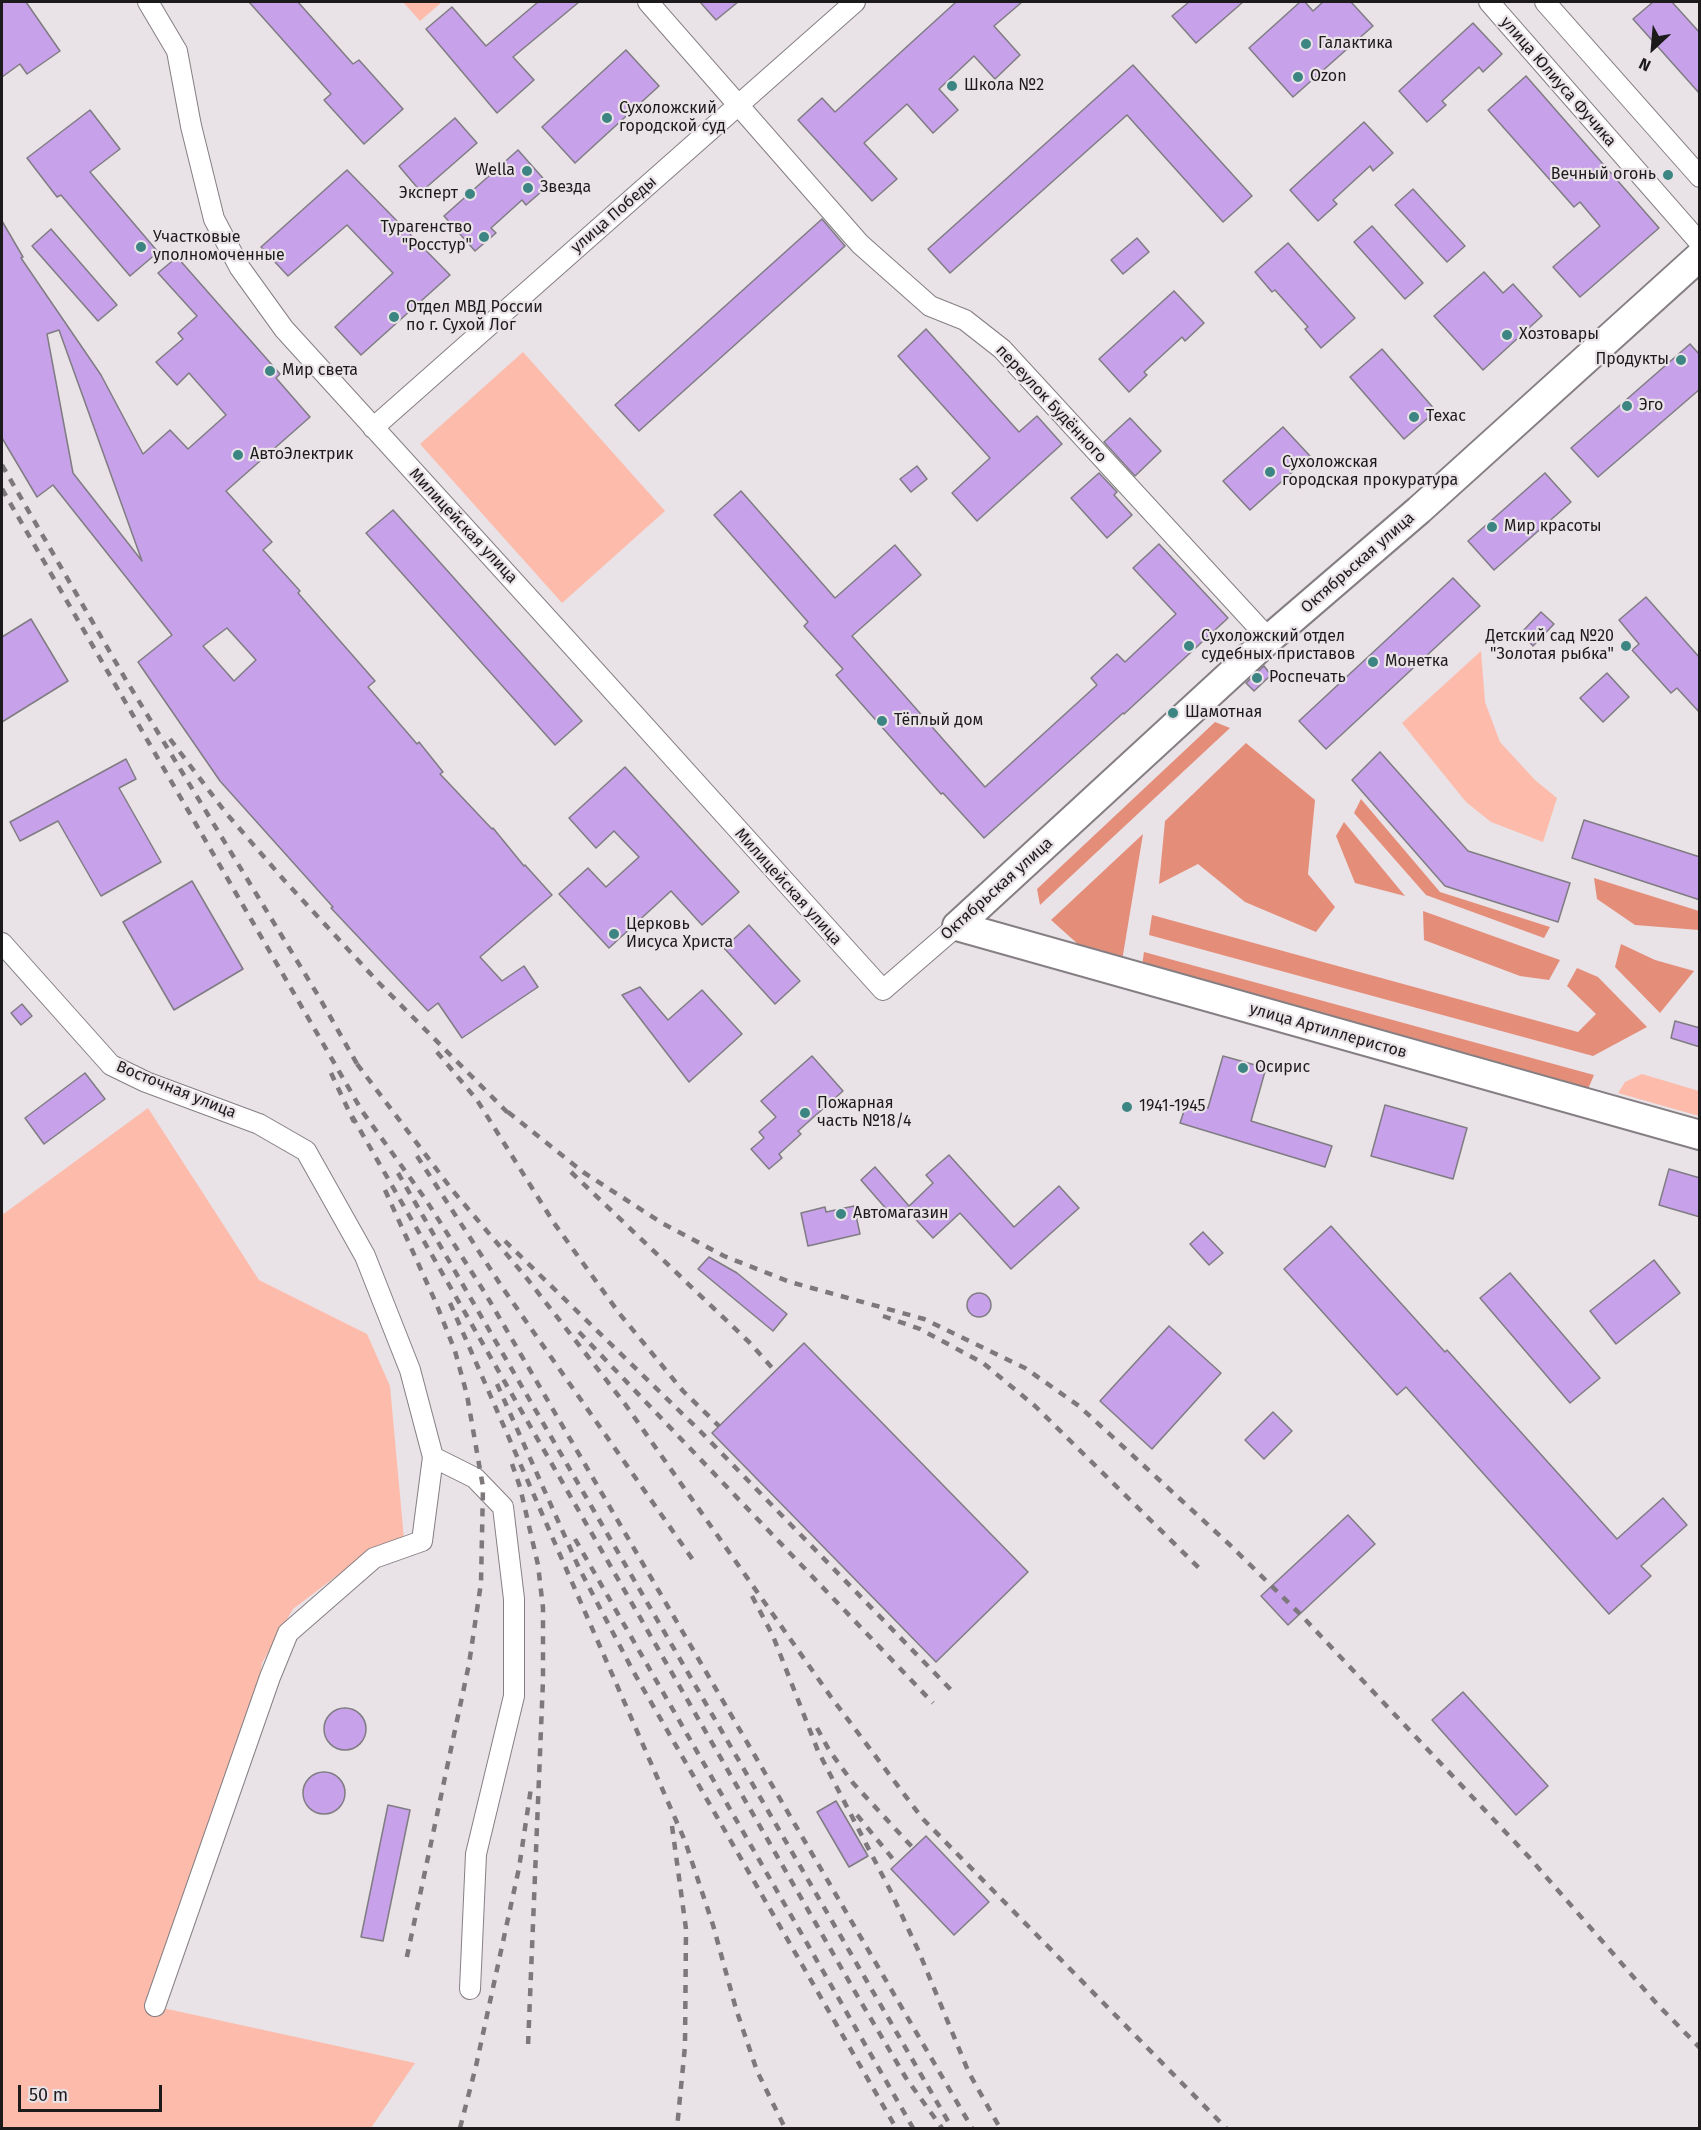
<!DOCTYPE html>
<meta charset="utf-8">
<style>
body{margin:0}
#map{position:relative;width:1701px;height:2130px;overflow:hidden;background:#e9e2e7;font-family:"Fira Sans",sans-serif}
canvas{display:block}
.frame{position:absolute;inset:0;border:3px solid #1c1a1b;pointer-events:none}
.north{position:absolute;left:1623px;top:18px;width:60px;height:60px;-webkit-text-stroke:4px #e9e2e7;paint-order:stroke;rotate:206deg;font-size:16px;font-weight:700;line-height:24px;text-align:center;color:#1c1a1b}
.north::after{content:'';display:block;margin:auto;width:21px;height:27px;background:#1c1a1b;clip-path:polygon(50% 0,100% 100%,50% 72%,0 100%)}
.scale{position:absolute;left:18px;top:2085px;width:144px;height:27px;box-sizing:border-box;border:3px solid #1c1a1b;border-top:0;padding-left:8px;font-size:18px;line-height:21px;white-space:nowrap;color:#1c1a1b;-webkit-text-stroke:4px #e9e2e7;paint-order:stroke}
</style>
<div id="map">
<canvas width="1701" height="2130"></canvas>
<div class="frame"></div>
<div class="north">N</div>
<div class="scale">50 m</div>
</div>
<script>
const g = document.querySelector('canvas').getContext('2d');
g.lineJoin = 'round';
function fill(path, color) { g.fillStyle = color; g.fill(path, 'evenodd'); }
const toPath = rows => new Path2D(rows.map(r => 'M' + r).join(''));
function trace(path, color, width, dash) { g.strokeStyle = color; g.lineWidth = width; g.lineCap = dash ? 'butt' : 'round'; g.setLineDash(dash || []); g.stroke(path); }
function drawText(font, color, halo, rows, align = 'center') {
  g.font = font + ' "Fira Sans",sans-serif'; g.lineWidth = 4.5; g.setLineDash([]); g.textBaseline = 'middle'; g.strokeStyle = halo; g.fillStyle = color; for (const [text, x, y, turn = 0] of rows) {
    g.save(); g.translate(x, y); g.rotate((+turn || 0) * Math.PI / 180); g.textAlign = isNaN(turn) ? turn : align; if (halo) g.strokeText(text, 0, 0); g.fillText(text, 0, 0); g.restore();
  }
}
fill(toPath([
 [403,2,442,2,420,21],
 [523,352,665,511,562,603,420,444],
 [1481,651,1485,702,1500,742,1535,780,1557,798,1543,842,1491,822,1466,802,1402,723],
 [1642,1074,1699,1091,1699,1116,1618,1093,1625,1082],
 [148,1108,259,1280,367,1334,390,1386,404,1539,359,1559,293,1609,262,1663,258,1691,149,2005,415,2063,371,2128,2,2128,2,1215]
]), '#fdbcab');
fill(toPath([
 [1215,722,1230,728,1040,905,1037,889],
 [1246,743,1315,800,1308,874,1335,907,1316,932,1245,902,1198,864,1159,884,1165,821],
 [1361,799,1440,892,1550,927,1544,938,1426,895,1354,813],
 [1344,822,1405,896,1355,883,1336,836],
 [1143,834,1122,961,1079,945,1051,920],
 [1594,878,1699,911,1699,930,1635,925,1597,899],
 [1423,911,1560,960,1549,980,1520,976,1424,940],
 [1152,915,1578,1032,1596,1014,1567,986,1577,968,1598,977,1647,1027,1593,1056,1149,935],
 [1621,944,1655,960,1694,971,1660,1013,1615,967],
 [1144,952,1594,1075,1588,1089,1142,966]
]), '#e48e7a');
const building = toPath([
 [2,2,26,2,60,51,27,74,20,64,2,77,2,2],
 [249,2,298,2,353,64,359,60,403,109,364,144,324,100,331,94,249,2],
 [538,2,579,2,513,57,534,80,497,113,426,29,452,7,486,46,538,2],
 [700,2,738,2,716,20,700,2],
 [956,2,1022,2,994,26,1020,55,995,79,974,56,939,89,958,110,933,133,907,104,864,143,897,179,872,201,798,120,822,98,835,112,956,2],
 [1189,2,1243,2,1196,43,1172,16,1189,2],
 [1300,2,1305,2,1313,11,1323,2,1351,2,1373,26,1293,97,1249,48,1300,2],
 [1653,2,1672,2,1700,33,1700,94,1633,19,1653,2],
 [1473,23,1502,54,1483,72,1479,67,1442,101,1446,105,1427,122,1399,91,1473,23],
 [626,50,659,86,575,163,542,127,626,50],
 [1133,65,1252,196,1223,222,1127,115,950,273,928,249,1133,65],
 [1526,76,1659,228,1580,297,1553,267,1600,226,1580,202,1574,207,1488,110,1526,76],
 [90,110,120,149,90,172,158,252,130,276,61,195,57,197,27,158,90,110],
 [455,118,477,143,421,192,399,166,455,118],
 [1364,122,1393,153,1373,171,1370,166,1333,200,1337,204,1318,221,1290,190,1364,122],
 [518,150,549,185,526,205,522,200,491,228,496,233,475,251,444,216,518,150],
 [347,170,450,275,361,355,335,327,393,273,347,225,288,276,261,247,347,170],
 [1413,189,1465,246,1447,262,1395,205,1413,189],
 [822,219,845,246,639,431,615,405,822,219],
 [2,221,23,257,21,258,101,375,143,454,170,430,188,449,226,415,189,373,177,385,156,362,183,339,178,333,197,316,158,273,177,257,280,374,276,378,310,417,226,491,272,542,263,550,300,591,298,593,375,681,368,687,417,744,419,742,443,772,440,774,492,829,493,828,524,866,525,865,552,895,480,957,502,981,524,966,538,987,462,1038,438,1003,428,1011,331,908,333,907,220,781,138,662,172,635,53,485,37,497,2,438,2,221],
 [59,330,142,561,73,473,47,334,59,330],
 [227,628,256,660,234,681,203,646,227,628],
 [1372,226,1423,283,1405,299,1354,242,1372,226],
 [51,229,117,305,98,321,32,246,51,229],
 [1137,238,1149,252,1123,274,1111,260,1137,238],
 [1288,243,1355,318,1321,348,1305,329,1308,327,1275,290,1272,292,1255,272,1288,243],
 [1484,272,1503,293,1513,284,1542,316,1483,370,1434,316,1484,272],
 [1174,291,1204,323,1185,341,1182,337,1144,372,1147,375,1129,392,1099,359,1174,291],
 [926,329,1019,432,1037,416,1062,444,977,521,952,493,990,458,898,356,926,329],
 [1690,344,1700,355,1700,389,1598,477,1571,448,1690,344],
 [1382,349,1436,411,1404,439,1350,377,1382,349],
 [1130,418,1161,451,1135,476,1104,442,1130,418],
 [1283,427,1310,456,1250,510,1223,481,1283,427],
 [917,466,927,479,911,492,900,479,917,466],
 [1099,473,1117,492,1114,495,1132,515,1107,538,1071,498,1099,473],
 [1545,473,1571,502,1494,570,1468,541,1545,473],
 [741,491,835,598,895,545,921,575,852,636,985,787,1097,685,1091,678,1117,654,1125,662,1176,614,1133,568,1159,544,1228,618,1124,714,1123,713,984,838,943,793,941,794,836,675,843,669,804,626,808,622,714,515,741,491],
 [393,510,582,721,555,745,366,533,393,510],
 [1453,578,1480,606,1326,749,1299,721,1453,578],
 [1646,597,1700,658,1700,713,1677,688,1671,693,1632,650,1639,644,1619,620,1646,597],
 [1541,612,1554,624,1533,646,1521,633,1541,612],
 [31,619,68,681,2,722,2,637,31,619],
 [1264,666,1271,675,1254,691,1246,683,1264,666],
 [1607,673,1629,697,1603,722,1580,698,1607,673],
 [1380,752,1468,851,1570,883,1558,922,1445,886,1352,780,1380,752],
 [126,759,136,779,119,788,161,862,101,896,58,821,20,841,10,822,126,759],
 [625,767,739,892,702,925,671,891,609,948,559,894,588,868,606,887,639,857,614,831,596,848,569,818,625,767],
 [1584,820,1700,857,1700,900,1572,858,1584,820],
 [192,881,243,969,174,1010,123,922,192,881],
 [749,925,800,981,775,1004,724,948,749,925],
 [640,987,668,1020,702,990,742,1034,689,1082,622,995,640,987],
 [22,1004,32,1016,21,1025,11,1013,22,1004],
 [1675,1021,1700,1028,1700,1047,1671,1038,1675,1021],
 [812,1056,843,1091,798,1131,801,1134,779,1154,782,1158,769,1169,751,1149,764,1138,759,1132,776,1117,761,1101,812,1056],
 [1223,1056,1266,1068,1251,1121,1332,1146,1325,1167,1180,1123,1187,1102,1208,1108,1223,1056],
 [85,1073,105,1099,44,1144,25,1118,85,1073],
 [1385,1105,1467,1128,1453,1179,1371,1156,1385,1105],
 [949,1155,1014,1227,1059,1186,1079,1208,1011,1269,960,1213,933,1238,906,1209,933,1183,926,1175,949,1155],
 [875,1167,909,1206,895,1219,861,1180,875,1167],
 [1669,1169,1700,1178,1700,1217,1659,1205,1669,1169],
 [854,1206,860,1234,808,1246,801,1213,825,1207,826,1212,854,1206],
 [1331,1226,1445,1352,1447,1350,1617,1539,1663,1498,1687,1525,1641,1566,1651,1576,1609,1614,1406,1387,1397,1395,1284,1269,1331,1226],
 [1203,1232,1223,1253,1209,1265,1190,1244,1203,1232],
 [709,1257,737,1273,787,1314,773,1331,698,1269,709,1257],
 [1654,1260,1680,1293,1616,1344,1590,1311,1654,1260],
 [1510,1273,1600,1378,1570,1403,1480,1298,1510,1273],
 '967 1305a12 12 0 1 1 24 0a12 12 0 1 1-24 0Z',
 [1169,1326,1221,1373,1152,1449,1100,1401,1169,1326],
 [804,1343,1028,1572,936,1662,712,1433,804,1343],
 [1273,1412,1292,1431,1264,1459,1245,1440,1273,1412],
 [1348,1515,1375,1544,1288,1625,1261,1596,1348,1515],
 [1463,1692,1548,1786,1516,1815,1432,1720,1463,1692],
 '324 1729a21 21 0 1 1 42 0a21 21 0 1 1-42 0Z',
 '303 1793a21 21 0 1 1 42 0a21 21 0 1 1-42 0Z',
 [836,1801,868,1856,849,1867,817,1812,836,1801],
 [388,1805,410,1810,383,1941,361,1937,388,1805],
 [926,1836,989,1902,954,1935,891,1869,926,1836]
]);
fill(building, '#c7a1e9');
trace(building, '#7f7c82', 1.5);
const street = toPath([
 [148,2,177,51,191,126,214,219,240,268,284,329,557,629,883,990,957,926],
 [648,2,860,244,930,306,965,320,1002,349,1269,639],
 [1489,2,1700,243],
 [1545,2,1700,177],
 [373,428,855,2],
 [2,943,111,1065,146,1082,259,1124,306,1151,365,1256,410,1370,433,1457,422,1541,374,1558,288,1633,270,1677,155,2006],
 [433,1457,475,1478,503,1507,514,1599,514,1696,476,1854,470,1989]
]);
const secondary = toPath([
 [957,926,1269,639,1419,510,1700,256],
 [957,926,1700,1135]
]);
trace(street, '#857f83', 22);
trace(secondary, '#857f83', 32);
trace(street, '#fff', 20);
trace(secondary, '#fff', 28);
trace(toPath([
 [2,465,126,680,319,997,361,1071],
 [2,489,362,1111,426,1200,485,1293,972,2128],
 [170,739,226,813,284,880,379,983,512,1117],
 [437,1052,477,1100,554,1223,619,1313,683,1391,719,1426],
 [357,1064,453,1191,525,1276,625,1404,831,1697,922,1818,1226,2128],
 [331,1073,354,1122],
 [508,1112,583,1172,662,1223,724,1256,790,1282,924,1319,1025,1368,1079,1406,1230,1545,1300,1614,1528,1856,1657,2004,1700,2048],
 [352,1116,858,1997,906,2078,942,2128],
 [417,1156,502,1287,693,1560],
 [571,1172,749,1342,775,1371],
 [398,1173,952,2128],
 [385,1190,436,1303,455,1351,467,1395,483,1487,481,1583,469,1664,406,1961],
 [505,1241,700,1431,955,1694],
 [450,1303,685,1841,713,1925,736,2009,757,2071,785,2128],
 [883,1316,920,1329,983,1363,1035,1406,1203,1572],
 [579,1332,933,1703],
 [497,1384,579,1568,633,1671,896,2128],
 [512,1464,520,1487,538,1565,543,1608,543,1680,528,2046],
 [575,1539,913,2128],
 [752,1596,773,1636,818,1751,890,1890,919,1952,969,2073,1000,2128],
 [817,1728,829,1750,853,1783,913,1848],
 [857,1815,897,1864],
 [672,1826,686,1929,685,2046,677,2128],
 [460,2128,476,2066,519,1868,531,1788]
]), '#7c787b', 4.5, [8, 8]);
for (const [x, y, r, color] of [
 [1306,44,6,"#3c8583"],
 [1298,77,6,"#3c8583"],
 [952,86,6,"#3c8583"],
 [607,118,6,"#3c8583"],
 [527,171,6,"#3c8583"],
 [1668,175,6,"#3c8583"],
 [528,188,6,"#3c8583"],
 [470,194,6,"#3c8583"],
 [484,237,6,"#3c8583"],
 [141,247,6,"#3c8583"],
 [394,317,6,"#3c8583"],
 [1507,335,6,"#3c8583"],
 [1681,360,6,"#3c8583"],
 [270,371,6,"#3c8583"],
 [1627,406,6,"#3c8583"],
 [1414,417,6,"#3c8583"],
 [238,455,6,"#3c8583"],
 [1270,472,6,"#3c8583"],
 [1492,527,6,"#3c8583"],
 [1189,646,6,"#3c8583"],
 [1626,646,6,"#3c8583"],
 [1373,662,6,"#3c8583"],
 [1257,678,6,"#3c8583"],
 [1173,713,6,"#3c8583"],
 [882,721,6,"#3c8583"],
 [614,934,6,"#3c8583"],
 [1243,1068,6,"#3c8583"],
 [1127,1107,6,"#3c8583"],
 [805,1113,6,"#3c8583"],
 [841,1214,6,"#3c8583"]
]) { const dot = new Path2D(); dot.arc(x, y, r, 0, 2 * Math.PI); g.fillStyle = color; g.fill(dot); trace(dot, '#e9e2e7', 2); }
drawText('16px', '#1c1a1b', '#e9e2e7', [
 ["Галактика",1318,44],
 ["Ozon",1310,77],
 ["Школа №2",964,86],
 ["Сухоложский",619,109],
 ["городской суд",619,127],
 ["Wella",515,171,"right"],
 ["Вечный огонь",1656,175,"right"],
 ["Звезда",540,188],
 ["Эксперт",458,194,"right"],
 ["Турагенство",472,228,"right"],
 ["\"Росстур\"",472,246,"right"],
 ["Участковые",153,238],
 ["уполномоченные",153,256],
 ["Отдел МВД России",406,308],
 ["по г. Сухой Лог",406,326],
 ["Хозтовары",1519,335],
 ["Продукты",1669,360,"right"],
 ["Мир света",282,371],
 ["Эго",1639,406],
 ["Техас",1426,417],
 ["АвтоЭлектрик",250,455],
 ["Сухоложская",1282,463],
 ["городская прокуратура",1282,481],
 ["Мир красоты",1504,527],
 ["Сухоложский отдел",1201,637],
 ["судебных приставов",1201,655],
 ["Детский сад №20",1614,637,"right"],
 ["\"Золотая рыбка\"",1614,655,"right"],
 ["Монетка",1385,662],
 ["Роспечать",1269,678],
 ["Шамотная",1185,713],
 ["Тёплый дом",894,721],
 ["Церковь",626,925],
 ["Иисуса Христа",626,943],
 ["Осирис",1255,1068],
 ["Пожарная",817,1104],
 ["часть №18/4",817,1122],
 ["1941-1945",1139,1107],
 ["Автомагазин",853,1214]
], 'left');
drawText('16px', '#1c1a1b', '#e9e2e7', [
 ["улица Юлиуса Фучика",1558,82,49],
 ["улица Победы",614,215,-41],
 ["переулок Будённого",1051,404,47],
 ["Милицейская улица",463,526,47],
 ["Октябрьская улица",1358,563,-41],
 ["Милицейская улица",788,887,48],
 ["Октябрьская улица",997,889,-42],
 ["улица Артиллеристов",1328,1031,16],
 ["Восточная улица",176,1090,22]
]);
</script>
